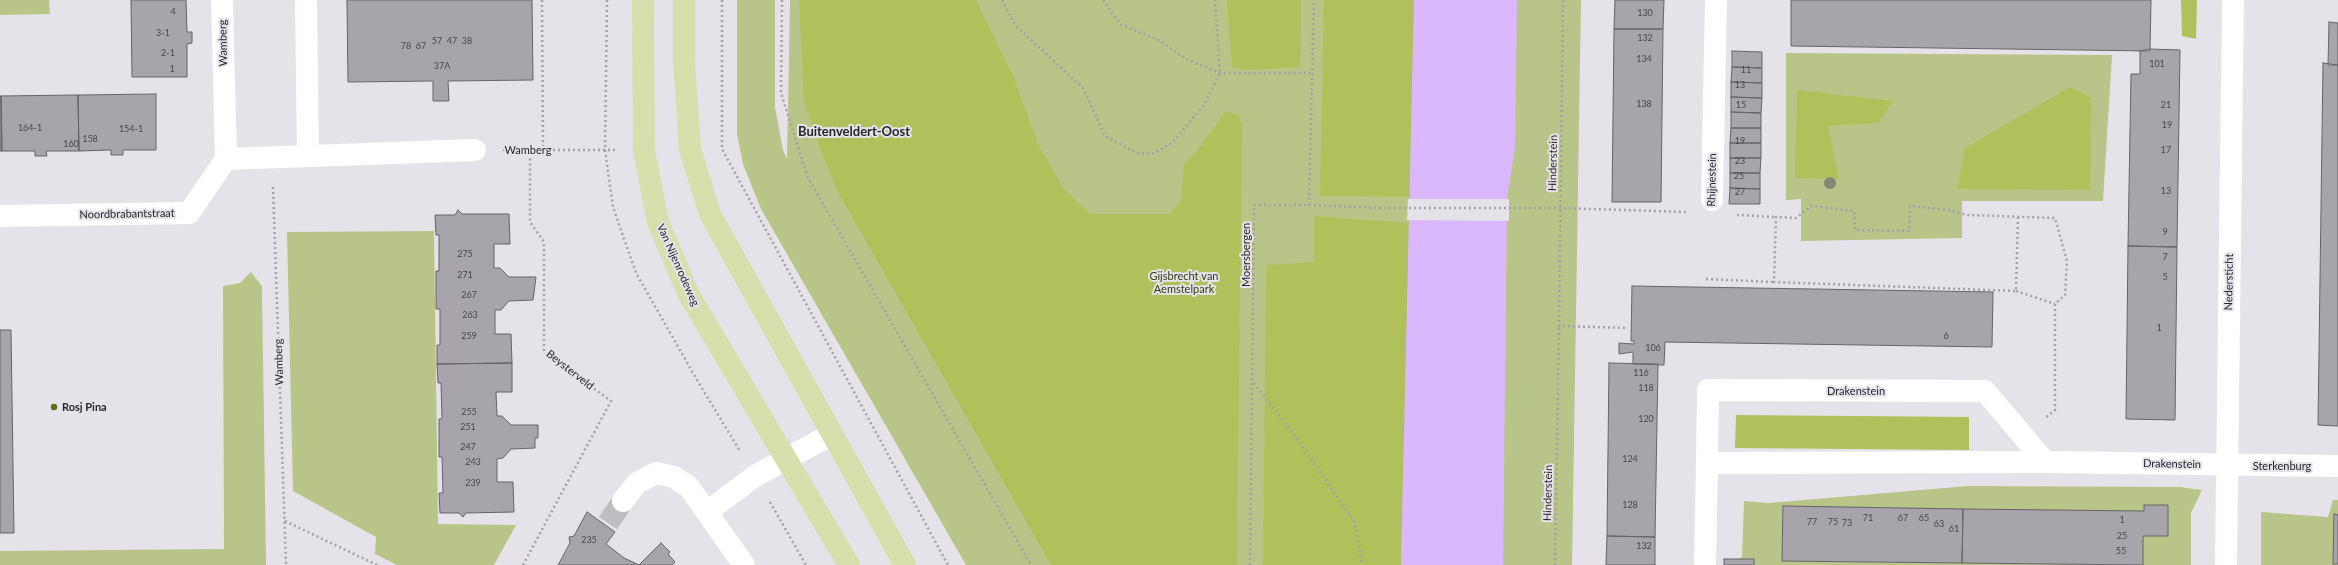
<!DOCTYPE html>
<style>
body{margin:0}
canvas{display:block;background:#e6e2ea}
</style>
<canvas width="2338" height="565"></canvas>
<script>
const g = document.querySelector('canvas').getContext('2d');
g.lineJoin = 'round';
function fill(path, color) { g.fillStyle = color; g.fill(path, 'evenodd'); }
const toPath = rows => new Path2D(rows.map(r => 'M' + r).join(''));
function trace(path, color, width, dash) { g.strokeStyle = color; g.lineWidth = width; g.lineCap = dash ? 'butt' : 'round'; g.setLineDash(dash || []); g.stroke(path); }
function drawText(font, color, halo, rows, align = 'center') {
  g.font = font + ' Lato,sans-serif'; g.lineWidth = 4; g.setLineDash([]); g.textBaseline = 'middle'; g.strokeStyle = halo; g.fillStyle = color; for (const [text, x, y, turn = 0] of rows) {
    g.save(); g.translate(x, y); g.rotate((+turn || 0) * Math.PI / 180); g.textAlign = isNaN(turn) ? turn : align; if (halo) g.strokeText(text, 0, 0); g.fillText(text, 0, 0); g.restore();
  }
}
fill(toPath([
 [0,0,49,0,50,14,0,15],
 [737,0,775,0,775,107,783,150,787,159,790,0,1581,0,1572,565,966,565,761,209,743,164,737,134],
 [1786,53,2112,55,2103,201,1962,201,1962,238,1801,241,1801,199,1786,200],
 [434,231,438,524,516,525,494,565,397,565,375,554,376,537,293,491,287,232],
 [251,272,262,286,266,565,0,565,0,551,224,549,223,286,240,283],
 [1968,486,2180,487,2202,490,2191,513,2191,565,1734,565,1742,557,1744,501,1769,503],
 [2333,500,2338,500,2338,565,2261,565,2261,512,2328,517]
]), '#b9c588');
fill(toPath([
 [799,0,976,0,1013,76,1039,146,1064,189,1090,214,1169,214,1181,201,1184,164,1197,151,1225,112,1238,114,1242,124,1237,565,1051,565,839,194,820,149,804,100],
 [1227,0,1301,0,1300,67,1243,70,1232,67],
 [1324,0,1414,0,1410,197,1320,196],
 [2181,0,2197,0,2196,39,2182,36],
 [2070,87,2091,98,2090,190,1957,189,1965,148],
 [1797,90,1893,101,1878,123,1828,126,1839,179,1795,178],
 [1314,216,1409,223,1401,565,1263,565,1266,265,1314,262],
 [1736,415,1969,417,1969,450,1735,448]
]), '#b0c15c');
fill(toPath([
 [1414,0,1517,0,1515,148,1507,199,1503,565,1401,565]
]), '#dbb8fe');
fill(toPath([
 [1408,199,1509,199,1509,221,1407,220]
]), '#e6e2ea');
const building = toPath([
 [131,0,186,0,187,32,192,32,192,43,187,44,187,77,132,77,131,0],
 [347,0,532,0,533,80,448,81,449,101,433,101,433,81,348,82,347,0],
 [1615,0,1664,0,1663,29,1614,29,1615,0],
 [1791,0,2151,0,2150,51,1791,46,1791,0],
 [2329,22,2338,23,2338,65,2328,65,2329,22],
 [1614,29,1663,29,1661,202,1612,202,1614,29],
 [2150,49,2180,50,2177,247,2128,246,2131,74,2140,74,2140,51,2150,49],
 [1732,51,1762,52,1762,68,1732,67,1732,51],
 [2323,63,2338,65,2338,426,2318,425,2323,63],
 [1732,67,1762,68,1762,83,1731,82,1732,67],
 [1731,82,1762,83,1762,98,1731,97,1731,82],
 [156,94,156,150,123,150,123,155,111,155,111,150,79,151,78,95,156,94],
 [78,95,79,151,46,151,47,156,35,156,35,151,2,151,1,96,78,95],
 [0,96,1,96,2,151,0,151,0,96],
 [1731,97,1762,98,1761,113,1731,112,1731,97],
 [1731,112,1761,113,1761,128,1731,128,1731,112],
 [1731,128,1761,128,1761,143,1730,143,1731,128],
 [1730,143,1761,143,1761,158,1730,158,1730,143],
 [1730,158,1761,158,1760,173,1730,173,1730,158],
 [1730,173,1760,173,1760,189,1730,188,1730,173],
 [1730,188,1760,189,1760,204,1729,204,1730,188],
 [458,210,462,214,509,214,510,244,494,244,494,268,500,268,509,277,536,277,533,300,509,301,501,310,495,310,495,334,511,334,512,363,437,364,437,345,440,345,440,309,436,309,436,271,439,271,439,235,436,235,435,215,455,215,458,210],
 [2128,246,2177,247,2175,420,2126,419,2128,246],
 [1632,286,1993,292,1992,347,1665,342,1664,365,1633,364,1633,352,1619,354,1619,343,1634,344,1634,341,1631,341,1632,286],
 [0,330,11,330,14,533,0,533,0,330],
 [512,363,512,392,496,392,497,416,502,416,511,425,538,425,538,438,535,438,535,448,511,449,503,458,497,459,497,482,513,482,514,512,466,513,463,517,459,513,440,513,439,493,443,493,442,457,439,457,439,419,442,419,441,383,438,383,437,364,512,363],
 [1609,363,1658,364,1655,537,1607,536,1609,363],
 [2144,505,2168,505,2168,536,2143,536,2143,565,1962,563,1963,509,2144,511,2144,505],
 [1783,506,1963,509,1962,563,1782,561,1783,506],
 [587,512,615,532,606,544,624,558,639,565,558,565,570,543,569,537,574,536,587,512],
 [2334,514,2338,515,2338,564,2333,564,2334,514],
 [1607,536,1655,537,1655,565,1606,565,1607,536],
 [661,543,670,552,668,554,675,562,672,565,639,565,661,543],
 [1724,559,1754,559,1754,565,1724,565,1724,559]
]);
fill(building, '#a8a4ab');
trace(building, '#666369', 1);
trace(toPath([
 [608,523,623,501]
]), '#c0bcc3', 22, [22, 11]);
trace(toPath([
 [542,0,543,150],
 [607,0,605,150,613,207,636,273,697,380,740,451],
 [722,0,722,149,948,565],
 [782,0,781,93,807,176,1031,565],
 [1002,0,1015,25,1083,88,1105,136,1137,153,1152,154,1172,143,1204,105,1220,73,1215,0],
 [1103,0,1120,24,1158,40,1188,60,1220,73,1311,73],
 [1563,0,1559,326,1628,328],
 [503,150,616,150],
 [273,187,286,565],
 [1309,205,1377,208,1560,208,1686,212],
 [1737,215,1776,217],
 [2018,217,2016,291,1774,282,1776,217,1796,218,1811,206,1854,211,1855,230,1909,231,1910,206,1949,210,1967,215,2055,218,2067,261,2065,295,2055,304,2055,410,2045,418],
 [1706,279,1774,282],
 [2016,291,2055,304],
 [1254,383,1297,439,1355,523,1362,565],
 [770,502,806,565],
 [285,521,377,565],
 [523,565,611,401,544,352,544,242,530,222,530,150],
 [1250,565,1254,205,1309,205,1314,0],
 [1555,565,1559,326]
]), '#a3a0a6', 2.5, [2, 3]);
trace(toPath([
 [222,0,226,159],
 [306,0,308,156],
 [226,159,475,150],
 [1712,200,1716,0],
 [0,216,189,213,226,159],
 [2045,462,1985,391,1708,390,1707,463,2045,462,2338,466],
 [623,501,637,483,656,473,674,477,689,487,744,565],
 [707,512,755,476,832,434],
 [1705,565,1707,463],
 [2226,565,2233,0]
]), '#fff', 22);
trace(toPath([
 [643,0,644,150,658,222,689,295,849,565],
 [684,0,684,60,690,149,710,214,905,565]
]), '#d7e0ac', 22);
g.fillStyle = '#848672';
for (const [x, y] of [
 [1830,183]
]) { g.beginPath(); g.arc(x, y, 6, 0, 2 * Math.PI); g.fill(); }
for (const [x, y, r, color] of [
 [54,407,4,"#626e17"]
]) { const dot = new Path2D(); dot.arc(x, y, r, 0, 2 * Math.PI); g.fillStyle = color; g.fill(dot); trace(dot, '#e6e2ea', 1.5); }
drawText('9px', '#47464a', null, [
 ["4",173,12],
 ["130",1645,13],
 ["3-1",163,33],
 ["132",1645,38],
 ["57",437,41],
 ["47",452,41],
 ["38",467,41],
 ["78",406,46],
 ["67",421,46],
 ["2-1",168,53],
 ["134",1644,59],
 ["101",2157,64],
 ["37A",442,66],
 ["1",172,69],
 ["11",1746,70],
 ["13",1740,85],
 ["138",1644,104],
 ["15",1741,105],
 ["21",2166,105],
 ["19",2167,125],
 ["164-1",30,128],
 ["154-1",131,129],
 ["158",90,139],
 ["19",1740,141],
 ["160",71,144],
 ["17",2166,150],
 ["23",1740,161],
 ["25",1739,176],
 ["13",2166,191],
 ["27",1740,192],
 ["9",2165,232],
 ["275",465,254],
 ["7",2165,257],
 ["271",465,275],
 ["5",2165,277],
 ["267",469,295],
 ["263",470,315],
 ["1",2159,328],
 ["259",469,336],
 ["6",1946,336],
 ["106",1653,348],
 ["116",1641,373],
 ["118",1646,388],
 ["255",469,412],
 ["120",1646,419],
 ["251",468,427],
 ["247",468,447],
 ["124",1630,459],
 ["243",473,462],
 ["239",473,483],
 ["128",1630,505],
 ["71",1868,518],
 ["67",1903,518],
 ["65",1924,518],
 ["1",2122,520],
 ["77",1812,522],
 ["75",1833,522],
 ["73",1847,523],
 ["63",1939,524],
 ["61",1954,529],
 ["25",2122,536],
 ["235",589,540],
 ["132",1644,546],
 ["55",2121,551]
]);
drawText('11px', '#272629', '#e6e2ea', [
 ["Wamberg",223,43,-91],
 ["Wamberg",528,150],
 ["Hinderstein",1553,163,-89],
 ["Rhijnestein",1712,180,-89],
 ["Noordbrabantstraat",127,214,-1],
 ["Moersbergen",1246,255,-90],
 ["Van Nijenrodeweg",678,265,66],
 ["Nedersticht",2229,282,-89],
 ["Wamberg",279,362,-92],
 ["Beysterveld",570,370,38],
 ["Drakenstein",1856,391],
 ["Drakenstein",2172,464,1],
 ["Sterkenburg",2282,466],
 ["Hinderstein",1548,493,-89]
]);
drawText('11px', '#333a0f', '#e6e2ea', [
 ["Gijsbrecht van",1184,276],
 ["Aemstelpark",1184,289]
]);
drawText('bold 11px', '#272629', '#e6e2ea', [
 ["Rosj Pina",62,407]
], 'left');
drawText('bold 13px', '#272629', '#e6e2ea', [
 ["Buitenveldert-Oost",854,132]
]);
</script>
